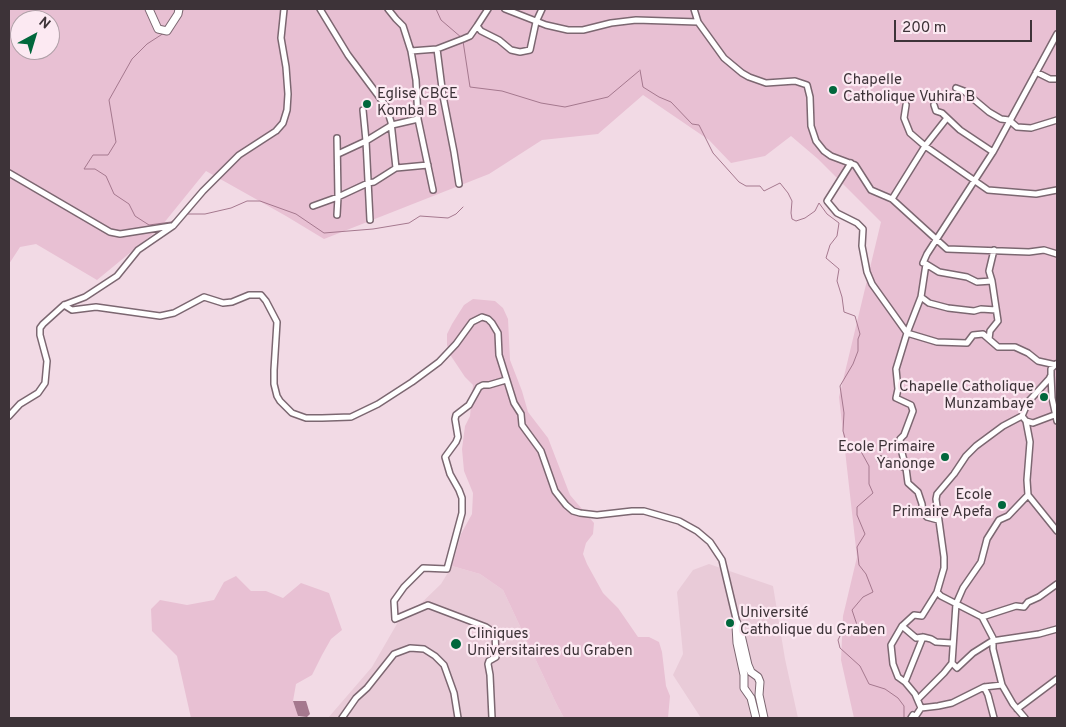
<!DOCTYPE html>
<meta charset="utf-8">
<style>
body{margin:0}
#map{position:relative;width:1066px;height:727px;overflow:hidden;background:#f2dae5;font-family:Overpass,sans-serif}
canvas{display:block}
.frame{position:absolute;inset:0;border:10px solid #3d3338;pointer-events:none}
.north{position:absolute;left:10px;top:10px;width:50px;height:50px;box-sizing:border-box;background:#fce9f2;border:1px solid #b0a0a8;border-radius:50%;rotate:39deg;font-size:14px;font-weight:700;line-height:20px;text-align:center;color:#3d3338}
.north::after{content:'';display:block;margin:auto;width:18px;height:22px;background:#01673c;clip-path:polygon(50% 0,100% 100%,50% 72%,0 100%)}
.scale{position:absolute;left:894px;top:20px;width:138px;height:22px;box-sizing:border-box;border:2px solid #3d3338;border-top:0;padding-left:6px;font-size:15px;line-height:18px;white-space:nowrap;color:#3d3338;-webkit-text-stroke:4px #fce9f2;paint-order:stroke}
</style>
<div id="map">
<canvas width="1066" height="727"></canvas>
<div class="frame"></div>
<div class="north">N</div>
<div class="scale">200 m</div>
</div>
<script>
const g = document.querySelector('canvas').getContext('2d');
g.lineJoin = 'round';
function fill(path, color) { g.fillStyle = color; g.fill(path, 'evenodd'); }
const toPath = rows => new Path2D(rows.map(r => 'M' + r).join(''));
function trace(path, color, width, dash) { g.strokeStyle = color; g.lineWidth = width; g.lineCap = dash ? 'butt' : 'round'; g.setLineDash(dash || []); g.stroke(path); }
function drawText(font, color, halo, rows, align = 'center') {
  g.font = font + ' Overpass,sans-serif'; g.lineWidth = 4.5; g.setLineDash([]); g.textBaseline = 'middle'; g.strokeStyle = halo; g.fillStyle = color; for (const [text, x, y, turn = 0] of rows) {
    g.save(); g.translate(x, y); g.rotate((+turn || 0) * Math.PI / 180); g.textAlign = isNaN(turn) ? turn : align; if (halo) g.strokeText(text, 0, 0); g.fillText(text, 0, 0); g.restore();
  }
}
fill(toPath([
 [709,564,773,586,785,659,798,718,701,718,673,675,683,654,677,592,693,570],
 [452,566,480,574,503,590,556,703,564,718,328,718,372,667,398,622,411,613,441,584]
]), '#e9cbd8');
fill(toPath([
 [9,9,1057,9,1057,718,854,718,841,660,843,616,857,557,839,397,881,222,818,159,791,136,765,156,731,163,709,140,643,95,598,134,542,140,489,174,324,239,286,216,206,171,159,229,97,280,36,244,20,247,9,264],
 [20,20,50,20,50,50,20,50],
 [473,299,495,301,503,308,508,319,510,360,522,391,528,412,548,438,570,495,594,523,593,534,586,543,583,554,587,564,603,593,618,608,638,637,649,637,659,642,662,652,666,686,670,696,668,718,564,718,556,703,503,590,480,574,452,566,461,534,472,514,473,493,464,471,462,449,465,426,470,416,473,385,465,377,451,356,447,345,447,334,452,324,464,305],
 [236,576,251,591,266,591,283,598,301,583,329,593,342,630,331,639,322,655,312,675,296,684,293,701,299,718,191,718,177,656,152,631,151,609,160,600,187,605,214,600,224,582]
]), '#e8c0d3');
fill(toPath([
 [293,701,306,701,310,714,307,717,298,716]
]), '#a5788e');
trace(toPath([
 [436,9,441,20,462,38],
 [164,33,147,44,132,59,109,100,116,142,108,155,93,155,84,169,95,169,106,176,114,194,129,204,135,216,149,225,171,222,177,218],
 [463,41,470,87,502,91,541,103,565,107,608,97,639,71],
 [640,70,643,87,659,97,671,102,692,124,699,125,713,153,739,182,746,186,760,186,764,191,780,183,788,193,792,201,791,213,792,219,796,221,805,218,815,211,819,203,827,214,839,223,837,236,830,245,826,258,839,269,837,281,842,297,844,312,855,316,860,334,858,339,858,351,853,364,840,386,844,413,843,431,845,438,848,446,858,446,869,466,869,484,873,493,857,507,857,515,865,534,857,547,859,565,866,574,873,592,863,597,852,610,857,625,852,633,841,634,838,640,840,648,860,666,869,684,885,689,898,698,904,706,904,718],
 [188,214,205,214,231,208,247,201,260,201,296,214,324,233,373,229,409,223,420,216,448,218,456,214,463,207]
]), '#a5788e', 1);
const street = toPath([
 [320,9,348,55,386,106,391,122,396,168],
 [388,9,396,19,403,26,411,51,416,80,418,119,433,190],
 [505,9,546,25,568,30,583,30,611,23,636,20,698,22],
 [694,9,698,22,724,58,742,73,749,77,766,83,795,81,807,85,810,97,811,126,816,141,824,151,831,156,855,165,871,190,892,199,947,249,1029,252,1044,250,1057,254],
 [477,26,481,31,499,40,511,50,520,52,530,50,536,22,542,9],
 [437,49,443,96,454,152,459,184],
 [411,51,437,49,463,39,470,36,477,26,488,9],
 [1036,72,1050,79,1057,79],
 [956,88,964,91,989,112,1001,119,1009,120,1017,127,1031,128,1057,120],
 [906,105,904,118,910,133,925,146,988,190,1036,194,1057,190],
 [934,105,936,111,942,113,960,130,993,152],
 [363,110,366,141,370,220],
 [338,154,366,141,392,125,418,119],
 [851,163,827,201,837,213,857,223,863,229,862,246,867,272,872,284,907,333,937,342,967,343,973,335,983,334,998,347,1015,347,1028,353,1038,361,1056,365],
 [9,173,110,232,120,234,171,226],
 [892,199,925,146,947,118],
 [313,206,338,197,368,183,374,182,396,168,428,165],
 [337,215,338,197,337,138],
 [926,264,939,272,967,277,977,282,992,281],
 [921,297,929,303,948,308,974,311,981,309,996,310],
 [64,305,72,310,96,307,160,316,174,313,204,297,223,303,232,302,249,295,261,295,266,301,277,322,274,370,274,384,277,396,280,401,292,413,306,418,322,418,351,417,378,404,412,382,439,362,456,344,472,322,482,317,488,319,492,323,498,333,499,355,514,403,521,414,522,425,541,451,555,491,566,505,573,511,580,513,597,515,632,511,644,511,679,521,697,531,710,542,722,560,737,623],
 [989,339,990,331,998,321,992,281,989,271,994,250],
 [1056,364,1051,369,1051,375,1049,379,1028,402,1022,416,1026,421,1030,442,1027,480,1028,495,1057,531],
 [1051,375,1052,398,1057,421],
 [9,416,20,404,38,393,45,383,47,361,40,335,40,328,43,324,64,305,85,297,117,276,138,250,173,226,203,191,239,155,276,131,283,123,287,110,288,94,286,67,281,38,284,9],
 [1026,421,1033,423,1057,414],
 [880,459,906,468],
 [938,520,927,517,923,513,922,504,918,492,908,483,906,468,901,449,900,439,904,435,913,411,911,405,896,398,898,389,896,369,907,333,921,297,926,264,923,263,927,254,993,152,1057,34],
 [937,592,941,596,982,617,993,638,993,649,1002,685,1013,704,1025,718],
 [982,617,1016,606,1024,607,1028,602,1039,597,1057,584],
 [902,626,916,638,923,637,931,639,936,642,952,643],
 [952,663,957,668,973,653,992,641,1039,634,1057,629],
 [905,682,923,637],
 [984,687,988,695,994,718],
 [918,699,944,673,952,663,956,604,963,588,981,562,987,539,999,520,1008,516,1028,495],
 [921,708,938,706,952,703,984,687,1002,685],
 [1017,709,1057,679],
 [342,718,356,698,367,688,394,654,410,648,424,649,435,656,444,665,454,693,458,718],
 [492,718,490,675,488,664,489,661,496,657,495,633,486,627,428,605,395,619,394,601,404,587,423,568,447,569,462,513,462,498,459,490,450,474,445,457,456,442,458,437,455,419,456,415,469,405,479,387,483,385,489,385,506,380],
 [911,718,913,715,915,717,921,708,915,694,905,682,898,677,893,664,891,645,902,626,914,615,922,616,937,592,944,568,944,557,936,499,937,494,954,474,966,456,976,446,1003,426,1022,416]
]);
const secondary = toPath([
 [149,9,158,29,167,31,178,14,179,9],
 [737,623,741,635,748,665,751,672,758,677,760,682,759,695,764,718],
 [736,626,737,643,744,675,744,688,751,698,756,718]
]);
trace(street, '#7c6771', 8);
trace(secondary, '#7c6771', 9);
trace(street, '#fff', 5);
trace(secondary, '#fff', 7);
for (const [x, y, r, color] of [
 [833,90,5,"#01673c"],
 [367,104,5,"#01673c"],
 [1044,397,5,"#01673c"],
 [945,457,5,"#01673c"],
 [1002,505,5,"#01673c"],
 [730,623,5,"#01673c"],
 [456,644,6,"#01673c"]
]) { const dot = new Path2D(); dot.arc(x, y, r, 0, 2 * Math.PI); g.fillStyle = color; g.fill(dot); trace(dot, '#fce9f2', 2); }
drawText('15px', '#3d3338', '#fce9f2', [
 ["Chapelle",843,81],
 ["Catholique Vuhira B",843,98],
 ["Eglise CBCE",377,95],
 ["Komba B",377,112],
 ["Chapelle Catholique",1034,388,"right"],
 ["Munzambaye",1034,405,"right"],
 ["Ecole Primaire",935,448,"right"],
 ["Yanonge",935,465,"right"],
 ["Ecole",992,496,"right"],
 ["Primaire Apefa",992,513,"right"],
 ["Université",740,614],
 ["Catholique du Graben",740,631],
 ["Cliniques",467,635],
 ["Universitaires du Graben",467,652]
], 'left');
</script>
